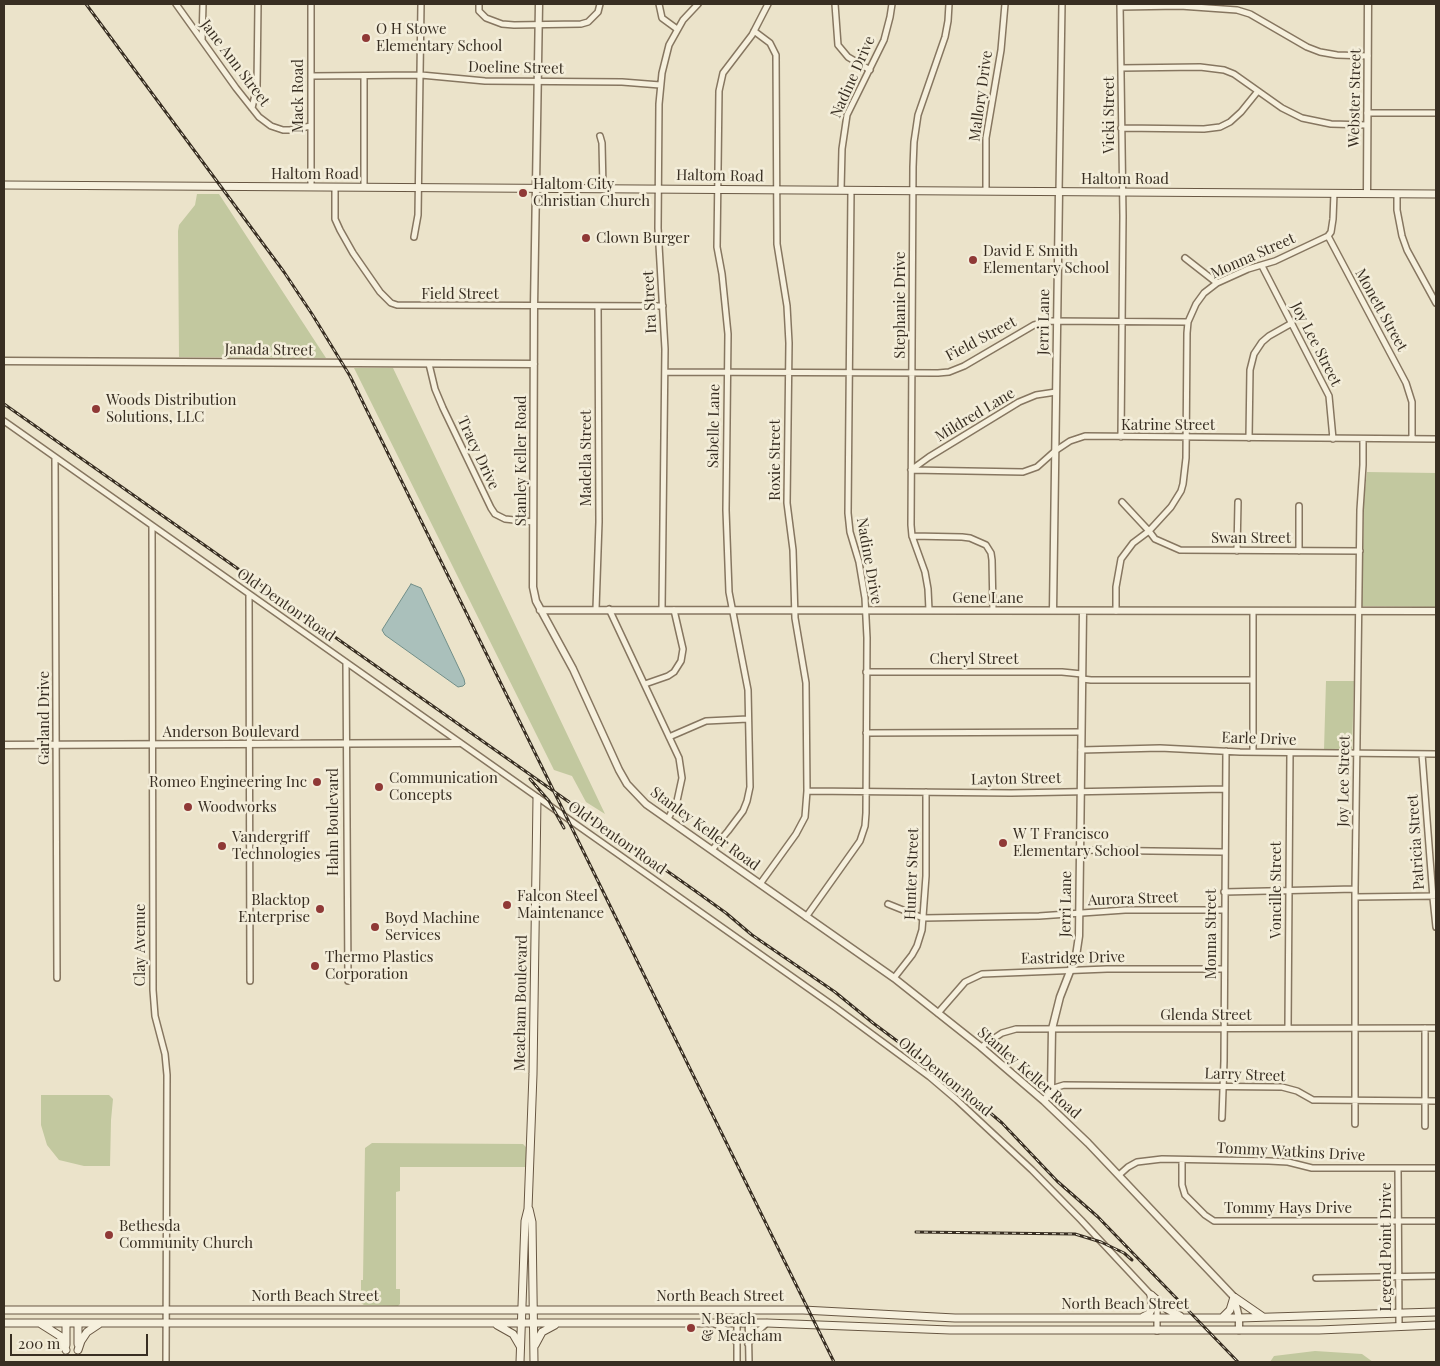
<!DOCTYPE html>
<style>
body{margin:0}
#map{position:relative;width:1440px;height:1366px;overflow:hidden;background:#ebe3ca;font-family:"Playfair Display",serif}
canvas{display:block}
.frame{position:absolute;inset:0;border:5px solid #382e22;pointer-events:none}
.scale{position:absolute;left:10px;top:1334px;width:138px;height:22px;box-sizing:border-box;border:2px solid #382e22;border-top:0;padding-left:6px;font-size:15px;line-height:18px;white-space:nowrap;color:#382e22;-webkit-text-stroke:4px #f3edd9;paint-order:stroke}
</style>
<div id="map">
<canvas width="1440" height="1366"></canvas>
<div class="frame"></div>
<div class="scale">200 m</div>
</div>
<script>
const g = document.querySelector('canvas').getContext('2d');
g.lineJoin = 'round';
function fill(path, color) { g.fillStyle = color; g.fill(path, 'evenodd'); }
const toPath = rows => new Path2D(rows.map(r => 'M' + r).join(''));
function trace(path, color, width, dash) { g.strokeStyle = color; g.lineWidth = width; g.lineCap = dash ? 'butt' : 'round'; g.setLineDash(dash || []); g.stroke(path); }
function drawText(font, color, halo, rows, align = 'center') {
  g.font = font + ' "Playfair Display",serif'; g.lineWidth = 5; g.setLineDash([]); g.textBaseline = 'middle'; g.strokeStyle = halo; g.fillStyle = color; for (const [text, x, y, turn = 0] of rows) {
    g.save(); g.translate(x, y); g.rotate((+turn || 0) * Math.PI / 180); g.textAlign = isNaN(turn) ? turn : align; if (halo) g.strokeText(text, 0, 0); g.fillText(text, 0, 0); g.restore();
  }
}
fill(toPath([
 [197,194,219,194,326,358,179,357,178,231,179,225,195,205],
 [354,368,393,368,605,814,586,802,572,776,554,770],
 [1367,472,1436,473,1436,607,1362,606,1364,498],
 [1326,681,1354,681,1352,750,1324,750],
 [41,1095,109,1095,113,1099,111,1120,110,1166,84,1166,59,1160,47,1145,41,1125],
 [372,1143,523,1144,526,1147,526,1167,400,1167,400,1191,396,1192,396,1289,400,1289,400,1304,398,1306,364,1305,361,1303,361,1280,363,1280,365,1148],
 [1315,1351,1362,1354,1373,1362,1270,1362,1274,1356]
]), '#c2c89f');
const water = toPath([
 [411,584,421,588,464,679,465,684,463,686,458,687,451,682,385,635,382,630,411,584]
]);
fill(water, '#aac0bb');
trace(water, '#718e88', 1);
const minor = toPath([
 [176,4,236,88,259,117,271,126,283,130,290,130,311,126],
 [479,4,479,11,486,18,502,24,514,25,581,24,588,22,598,12,600,4],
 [659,4,662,18,677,29],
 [835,4,838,45,848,57,870,70],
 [1120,4,1123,216,1121,437],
 [1120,7,1180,6,1237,10,1250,14,1307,47,1320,52,1337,55,1368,56],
 [754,31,770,43,776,55,777,244,787,306,789,343,787,503,793,550,795,618,806,683,807,791,805,817,796,834,760,884],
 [202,40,203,4],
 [1121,68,1200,67,1224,70,1234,74,1282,108,1302,118,1331,124,1367,125],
 [311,76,421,75,485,81,622,82,660,85],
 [252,108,257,86,258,4],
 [1367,113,1436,113],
 [1121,128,1204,129,1220,127,1230,122,1241,112,1258,91],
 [600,136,602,143,603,188],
 [311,187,311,4],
 [335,187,335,219,340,230,353,253,380,292,391,303,397,305,663,306],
 [364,187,364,76],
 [841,190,842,149,847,115,884,40,890,17,892,4],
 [986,191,986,138,1001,50,1005,4],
 [1059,192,1062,4],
 [1397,194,1397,210,1402,236,1407,250,1436,303],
 [1328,236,1406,383,1412,402,1412,439],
 [1328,236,1331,232,1333,219,1334,193],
 [414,237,418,215,421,4],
 [1185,258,1217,283],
 [1262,266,1329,396,1333,439],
 [429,364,435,389,443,408,491,508,495,514,505,519,533,522],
 [665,372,938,373,949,372,964,366,1034,325,1050,321,1188,322],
 [4,421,835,1007,930,1077,957,1100,1032,1170,1081,1220,1151,1295,1157,1306,1157,1331],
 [1249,438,1250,370,1254,354,1262,342,1269,336,1292,323],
 [55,458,57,978],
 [911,470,1023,472,1037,467,1055,451,1070,441,1085,436,1436,439],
 [911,470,929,457,1019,402,1036,395,1056,392],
 [1122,502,1149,531,1155,539,1180,550,1360,551],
 [1299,506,1299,551],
 [152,526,153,990,155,1016,165,1054,167,1075,166,1362],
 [912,536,962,537,970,538,986,545,991,553,992,560,993,610],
 [1237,551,1238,502],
 [249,594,250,981],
 [596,609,599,522,598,306],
 [609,609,679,758,682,778,677,801,668,819],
 [662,609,665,349,658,228,659,104,662,73,669,45,683,20,698,4],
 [929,610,928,589,925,572,912,536,911,525,913,167,914,142,918,115,945,37,948,21,949,4],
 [1116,611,1116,587,1121,559,1133,543,1149,531,1171,507,1181,491,1183,484,1186,458,1187,333,1188,322,1196,304,1204,293,1217,283,1248,269,1275,261,1328,236],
 [346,663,348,981],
 [866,672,1062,672,1082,674],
 [1082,679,1091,680,1253,680],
 [645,684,668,676,674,672,681,661,683,649,674,610],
 [866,733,1081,732],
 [669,737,706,721,748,719],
 [1081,750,1160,748,1240,752,1436,754],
 [1253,752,1253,611],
 [1422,754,1433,898,1436,927],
 [807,791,1011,793,1225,789],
 [712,850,728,831,743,811,747,801,750,787,748,690,729,592,726,510,728,334,722,274,717,247,719,91,723,73,752,35,768,4],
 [1080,850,1224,852],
 [1224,892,1355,889],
 [1355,897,1436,896],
 [888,904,923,918,1039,916,1125,910,1224,910],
 [806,917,860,841,865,826,866,813,867,638,865,598,859,562,850,532,848,513,851,190],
 [894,978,912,955,917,946,922,930,926,876,926,792],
 [938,1013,965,982,982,974,1107,969,1224,969],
 [1288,1027,1290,753],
 [1425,1028,1425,1126],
 [981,1047,1002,1033,1016,1029,1436,1028],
 [1051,1091,1054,1088,1064,1085,1282,1087,1297,1091,1313,1100,1318,1100,1436,1101],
 [1222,1118,1224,1061,1226,751],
 [1355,1124,1355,889,1360,510,1363,465,1363,439],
 [1182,1160,1182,1185,1185,1195,1205,1215,1214,1221,1436,1221],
 [1398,1169,1399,1325],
 [1119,1175,1128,1167,1137,1162,1162,1159,1269,1161,1288,1162,1312,1168,1436,1168],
 [1316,1278,1436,1276],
 [737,1310,737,1362],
 [748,1310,749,1362],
 [715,1324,728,1331,736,1342],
 [748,1344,757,1332,767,1323]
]);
const tertiary = toPath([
 [539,4,534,306,533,587,536,601,573,669,619,770,627,784,646,804,894,978,981,1047,1044,1101,1088,1143,1234,1297,1239,1318,1239,1330],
 [1367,193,1368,4],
 [4,361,534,364],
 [540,610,1436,611],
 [1053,610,1059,192],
 [4,745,459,743],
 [1044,1101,1051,1091,1052,1029,1060,997,1076,956,1079,936,1083,611]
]);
const secondary = toPath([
 [4,185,1436,194],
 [529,1209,532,1222,534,1362],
 [1151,1295,1167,1309,1180,1316],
 [4,1310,803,1310,955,1318,1239,1318,1436,1312],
 [1143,1317,1149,1314,1152,1308,1151,1295],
 [1223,1317,1230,1310,1234,1297,1263,1317],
 [4,1323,767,1323,950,1330,1319,1330,1436,1325],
 [41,1324,60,1336,66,1350],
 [497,1325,513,1334,520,1346],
 [78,1344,78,1323],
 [66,1345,66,1323],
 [535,1345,542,1332,555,1325],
 [78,1350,81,1341,87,1332,99,1324],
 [520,1362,524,1249,525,1221,528,1209,533,1074,537,798]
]);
trace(minor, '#867660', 8);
trace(tertiary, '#867660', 9);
trace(secondary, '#685743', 9);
trace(minor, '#f6f0dd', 5);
trace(tertiary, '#f6f0dd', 6);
trace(secondary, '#f6f0dd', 7);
const rail = toPath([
 [86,4,284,272,312,314,350,376,834,1362],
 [4,404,694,890,726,913,752,935,835,992,873,1023,967,1093,1002,1123,1057,1181,1098,1217,1238,1362],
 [530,779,549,801,564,828],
 [916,1232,1075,1234,1101,1242,1124,1253,1132,1260]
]);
trace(rail, '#382e22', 3);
trace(rail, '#f3edd9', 1, [4]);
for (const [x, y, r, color] of [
 [366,38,5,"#8f3936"],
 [523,193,5,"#8f3936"],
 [586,238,5,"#8f3936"],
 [973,260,5,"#8f3936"],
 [96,409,5,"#8f3936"],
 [317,782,5,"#8f3936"],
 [379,787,5,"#8f3936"],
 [188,807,5,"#8f3936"],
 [1003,843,5,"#8f3936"],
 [222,846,5,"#8f3936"],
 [507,905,5,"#8f3936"],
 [320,909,5,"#8f3936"],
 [375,927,5,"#8f3936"],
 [315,966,5,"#8f3936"],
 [109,1235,5,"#8f3936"],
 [691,1328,5,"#8f3936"]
]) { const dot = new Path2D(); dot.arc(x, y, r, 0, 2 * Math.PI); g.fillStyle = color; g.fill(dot); trace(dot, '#f3edd9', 2); }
drawText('15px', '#382e22', '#f3edd9', [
 ["O H Stowe",376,29],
 ["Elementary School",376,46],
 ["Haltom City",533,184],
 ["Christian Church",533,201],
 ["Clown Burger",596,238],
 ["David E Smith",983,251],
 ["Elementary School",983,268],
 ["Woods Distribution",106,400],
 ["Solutions, LLC",106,417],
 ["Communication",389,778],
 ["Concepts",389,795],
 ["Romeo Engineering Inc",307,782,"right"],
 ["Woodworks",198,807],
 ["W T Francisco",1013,834],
 ["Elementary School",1013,851],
 ["Vandergriff",232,837],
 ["Technologies",232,854],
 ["Falcon Steel",517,896],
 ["Maintenance",517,913],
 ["Blacktop",310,900,"right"],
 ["Enterprise",310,917,"right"],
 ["Boyd Machine",385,918],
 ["Services",385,935],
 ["Thermo Plastics",325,957],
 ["Corporation",325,974],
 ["Bethesda",119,1226],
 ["Community Church",119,1243],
 ["N Beach",701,1319],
 ["& Meacham",701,1336]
], 'left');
drawText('15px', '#382e22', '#f3edd9', [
 ["Jane Ann Street",235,63,53],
 ["Doeline Street",516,68,1],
 ["Nadine Drive",853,77,-66],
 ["Mack Road",298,96,-90],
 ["Mallory Drive",981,96,-82],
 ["Webster Street",1355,98,-89],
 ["Vicki Street",1109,115,-90],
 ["Haltom Road",315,174],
 ["Haltom Road",720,176,1],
 ["Haltom Road",1125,179],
 ["Monna Street",1253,256,-24],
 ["Field Street",460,294],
 ["Ira Street",650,302,-93],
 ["Stephanie Drive",900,305,-90],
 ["Monett Street",1381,310,61],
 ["Jerri Lane",1044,322,-89],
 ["Field Street",981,339,-28],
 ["Joy Lee Street",1316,344,63],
 ["Janada Street",269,350,1],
 ["Mildred Lane",975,415,-31],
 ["Katrine Street",1168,425],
 ["Sabelle Lane",714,426,-89],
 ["Tracy Drive",478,453,65],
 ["Madella Street",586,458,-90],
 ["Roxie Street",775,460,-90],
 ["Stanley Keller Road",521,461,-90],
 ["Swan Street",1251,538],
 ["Nadine Drive",869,561,80],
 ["Gene Lane",988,598],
 ["Old Denton Road",286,605,35],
 ["Cheryl Street",974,659],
 ["Garland Drive",44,718,-90],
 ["Anderson Boulevard",231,732],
 ["Earle Drive",1259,739,2],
 ["Layton Street",1016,779,-1],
 ["Joy Lee Street",1344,781,-89],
 ["Hahn Boulevard",333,822,-90],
 ["Stanley Keller Road",705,829,36],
 ["Old Denton Road",617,838,35],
 ["Patricia Street",1416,842,-94],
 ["Hunter Street",912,874,-88],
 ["Voncille Street",1276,890,-90],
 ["Aurora Street",1133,899,-2],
 ["Jerri Lane",1066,904,-89],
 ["Monna Street",1211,934,-90],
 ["Clay Avenue",140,945,-90],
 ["Eastridge Drive",1073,958,-1],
 ["Meacham Boulevard",521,1003,-89],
 ["Glenda Street",1206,1015],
 ["Stanley Keller Road",1029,1073,41],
 ["Larry Street",1245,1075,2],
 ["Old Denton Road",945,1077,39],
 ["Tommy Watkins Drive",1291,1152,3],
 ["Tommy Hays Drive",1288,1208],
 ["Legend Point Drive",1386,1247,-90],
 ["North Beach Street",315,1296],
 ["North Beach Street",720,1296],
 ["North Beach Street",1125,1304]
]);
</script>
